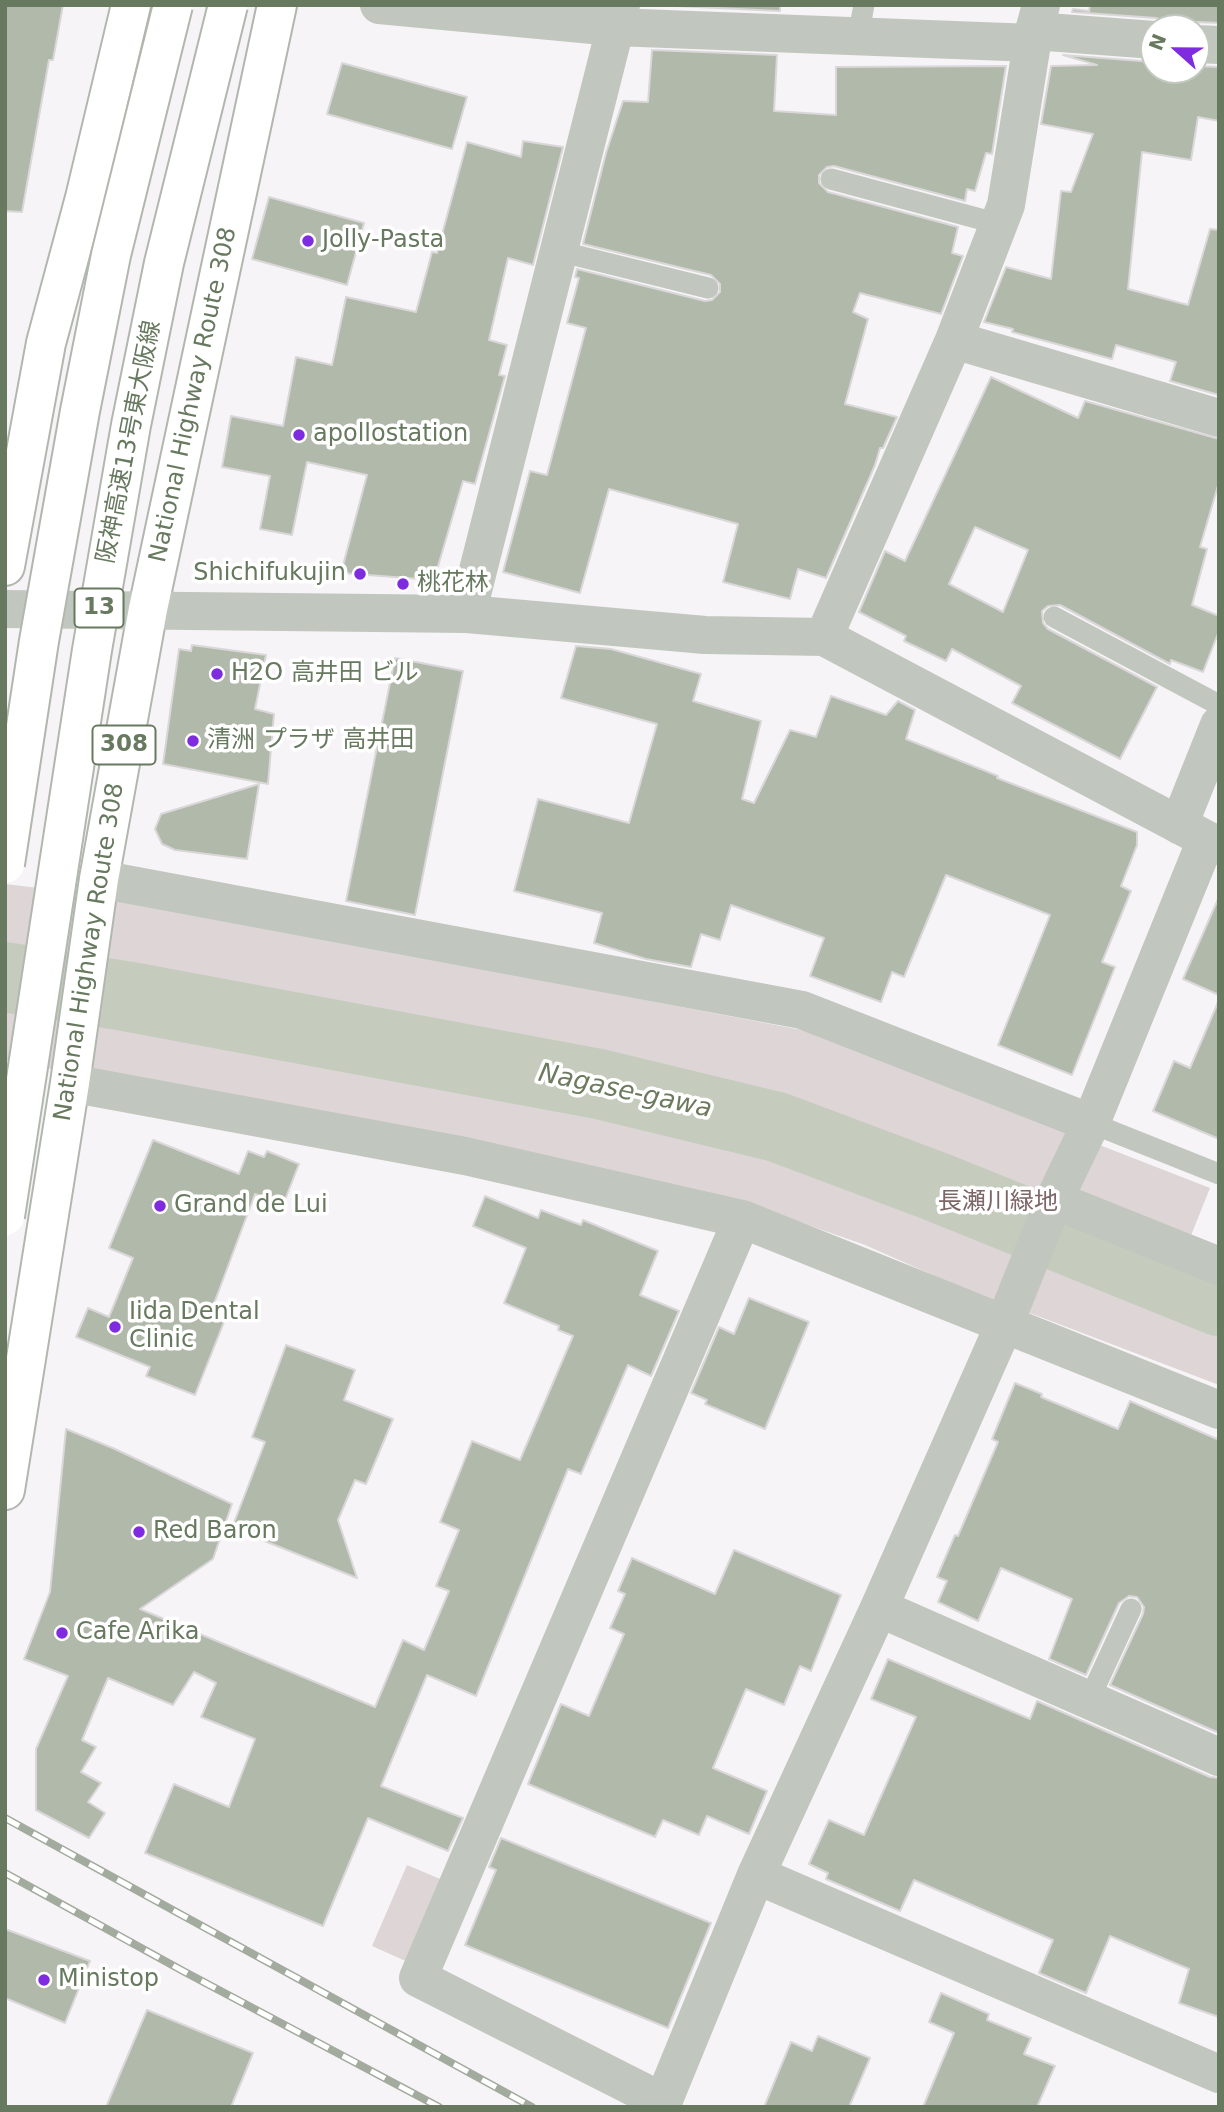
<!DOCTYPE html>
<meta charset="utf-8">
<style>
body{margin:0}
#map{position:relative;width:1224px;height:2112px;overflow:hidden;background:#f7f4f7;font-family:"DejaVu Sans",sans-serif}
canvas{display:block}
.frame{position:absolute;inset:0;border:7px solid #67795e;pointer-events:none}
.north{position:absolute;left:1140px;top:14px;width:70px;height:70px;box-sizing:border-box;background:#fff;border:2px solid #c2c9bf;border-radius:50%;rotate:291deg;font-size:19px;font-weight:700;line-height:28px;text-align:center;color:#67795e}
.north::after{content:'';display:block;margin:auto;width:24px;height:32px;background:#7f2ce0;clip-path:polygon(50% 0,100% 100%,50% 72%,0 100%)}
</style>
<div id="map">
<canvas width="1224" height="2112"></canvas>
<div class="frame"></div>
<div class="north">N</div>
</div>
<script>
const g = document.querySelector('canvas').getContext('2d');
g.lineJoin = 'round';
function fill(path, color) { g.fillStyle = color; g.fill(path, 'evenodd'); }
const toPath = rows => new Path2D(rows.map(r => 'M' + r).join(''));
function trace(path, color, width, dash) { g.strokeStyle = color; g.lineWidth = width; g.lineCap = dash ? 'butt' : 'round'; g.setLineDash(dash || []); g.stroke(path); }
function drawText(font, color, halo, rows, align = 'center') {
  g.font = font + ' "DejaVu Sans","Noto Sans JP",sans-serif'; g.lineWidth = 7; g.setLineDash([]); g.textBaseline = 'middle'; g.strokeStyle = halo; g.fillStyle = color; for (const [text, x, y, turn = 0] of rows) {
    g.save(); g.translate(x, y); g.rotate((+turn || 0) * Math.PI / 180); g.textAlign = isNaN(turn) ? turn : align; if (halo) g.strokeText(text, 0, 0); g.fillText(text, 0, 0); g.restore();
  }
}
fill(toPath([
 [5,884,98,895,807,1031,1210,1188,1180,1263,1219,1280,1219,1385,951,1283,865,1245,748,1204,5,1060],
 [407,1865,445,1881,410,1963,372,1946]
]), '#ded5d7');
trace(toPath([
 [5,977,125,996,599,1084,777,1127,937,1187,1219,1301]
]), '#c5ccbe', 70);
const building = toPath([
 [5,5,63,5,53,60,49,60,22,212,5,211,5,5],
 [655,5,780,5,780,11,655,5],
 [1090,5,1219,5,1219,23,1196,22,1182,28,1172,28,1166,22,1156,18,1072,12,1073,9,1089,11,1090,5],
 [652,50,777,55,774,111,836,115,836,67,1006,66,992,154,986,153,975,191,967,189,965,201,834,166,827,167,819,175,819,183,828,192,958,227,952,253,963,256,941,314,860,293,853,312,868,319,845,404,897,417,883,448,880,448,875,465,826,578,798,569,790,599,723,582,738,524,609,489,580,593,503,572,530,471,547,475,586,328,567,323,579,278,575,277,577,269,705,301,712,300,720,292,720,284,711,275,583,244,606,153,623,101,648,102,652,50],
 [1063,55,1154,62,1154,70,1196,70,1196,66,1219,67,1219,121,1198,117,1191,160,1142,152,1128,289,1188,305,1210,229,1219,230,1219,395,1170,381,1176,362,1116,345,1112,359,1012,332,1013,329,984,322,1006,267,1051,279,1061,191,1071,192,1093,134,1041,124,1051,66,1097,65,1063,55],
 [342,63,467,97,452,149,327,114,342,63],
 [523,141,563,147,533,265,508,258,489,340,507,345,499,375,505,376,475,484,463,481,434,580,341,573,367,475,307,462,292,535,260,529,270,476,222,467,231,416,283,426,296,357,332,365,346,297,416,312,432,252,437,253,467,142,521,157,523,141],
 [269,197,364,223,347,285,252,259,269,197],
 [991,377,1078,418,1085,401,1219,439,1219,482,1200,547,1207,549,1192,605,1219,616,1219,631,1203,672,1171,660,1170,664,1060,605,1048,606,1042,611,1043,623,1048,629,1157,687,1120,759,1012,703,1021,686,952,649,946,661,904,641,906,636,859,612,885,551,905,561,991,377],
 [975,527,1028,550,1003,612,949,584,975,527],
 [192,645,266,655,255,709,274,714,268,784,163,764,179,649,191,651,192,645],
 [576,646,611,649,701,674,693,701,761,721,742,799,754,803,790,730,816,737,831,696,886,715,898,701,915,710,906,739,998,776,997,778,1137,832,1137,845,1121,886,1131,891,1102,962,1115,967,1072,1075,998,1045,1050,915,946,875,904,977,892,972,881,1002,810,976,824,938,731,905,720,940,701,934,691,967,646,959,594,943,602,913,514,891,538,799,629,823,657,724,561,698,576,646],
 [395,658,463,671,415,915,346,901,395,658],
 [259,784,247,859,175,850,162,844,155,829,161,814,259,784],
 [1219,897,1219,995,1183,979,1219,897],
 [1219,1000,1219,1139,1153,1111,1174,1061,1190,1068,1219,1000],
 [153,1140,239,1174,248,1151,264,1157,267,1151,299,1164,283,1205,255,1194,209,1317,224,1322,195,1395,146,1376,150,1367,76,1337,88,1308,109,1317,133,1258,109,1248,153,1140],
 [485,1196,538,1218,541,1210,581,1225,583,1220,658,1251,640,1295,679,1311,651,1376,628,1365,581,1474,568,1469,476,1696,427,1675,381,1786,463,1818,448,1851,368,1818,323,1926,145,1853,174,1784,229,1807,255,1739,201,1717,216,1683,194,1672,173,1705,108,1678,82,1740,96,1747,81,1772,101,1783,88,1802,105,1813,89,1838,36,1810,36,1749,68,1676,24,1659,50,1592,66,1429,115,1449,232,1504,213,1559,140,1609,375,1707,403,1640,424,1650,449,1591,436,1586,459,1530,440,1522,472,1441,520,1460,573,1336,558,1330,559,1326,504,1303,526,1248,473,1226,485,1196],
 [749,1298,809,1322,765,1429,705,1404,707,1400,691,1393,719,1327,734,1334,749,1298],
 [286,1345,355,1370,344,1400,393,1419,366,1484,355,1480,338,1520,357,1578,232,1528,265,1442,252,1437,286,1345],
 [1015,1383,1042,1394,1041,1397,1118,1429,1130,1401,1219,1440,1219,1733,1110,1685,1143,1614,1144,1607,1137,1597,1129,1596,1119,1603,1086,1675,1049,1659,1072,1599,1001,1568,978,1621,938,1602,947,1581,937,1577,955,1535,958,1536,998,1442,992,1439,1015,1383],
 [734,1550,841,1595,811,1671,800,1666,784,1705,746,1689,713,1768,767,1791,749,1834,707,1816,699,1835,663,1820,655,1837,528,1784,561,1704,589,1716,624,1634,610,1628,625,1594,618,1591,632,1558,715,1594,734,1550],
 [888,1659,1030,1719,1037,1701,1210,1777,1219,1778,1219,2017,1179,2003,1189,1969,1110,1936,1086,1993,1039,1973,1053,1940,914,1880,900,1911,826,1879,828,1873,809,1864,829,1820,864,1835,916,1717,871,1699,888,1659],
 [501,1838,711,1923,668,2028,465,1945,496,1870,489,1867,501,1838],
 [5,1929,90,1961,65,2023,5,1998,5,1929],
 [941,1993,989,2014,987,2020,1031,2038,1024,2054,1055,2066,1037,2107,923,2107,954,2033,929,2022,941,1993],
 [147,2010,253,2053,231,2107,106,2107,147,2010],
 [818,2036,870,2058,849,2107,764,2107,791,2042,812,2051,818,2036]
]);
fill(building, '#b1b9ab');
trace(building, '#d9d7d8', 2);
const trunk = toPath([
 [5,566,46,343,85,198,131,5],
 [5,1490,70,1083,99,879,148,609,277,5]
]);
trace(trunk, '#b1b7ae', 42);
trace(toPath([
 [858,37,864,5],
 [831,179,999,224],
 [558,251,708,288],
 [1054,617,1219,705],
 [1091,1123,1219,1174],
 [1089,1700,1131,1609]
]), '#c1c7be', 21);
trace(toPath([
 [379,5,614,27,1033,43],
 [1034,31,1154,40],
 [1196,44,1219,45],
 [954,340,1219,418],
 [467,614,621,5],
 [824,637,954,340,1006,205,1034,31,1041,5],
 [1179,825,1219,725],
 [99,879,802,1010,1091,1123],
 [70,1083,465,1156,742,1219,1219,1410],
 [1054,1200,1219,1266],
 [879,1608,1219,1757],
 [756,1875,1219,2074],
 [663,2102,418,1978,742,1219],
 [661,2107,756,1875,879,1608,1004,1325,1054,1200,1091,1123,1206,840]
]), '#c1c7be', 38);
trace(toPath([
 [5,609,467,614,705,635,824,637,1219,846]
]), '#c1c7be', 38);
trace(trunk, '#fff', 38);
const rail = toPath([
 [5,1818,532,2107],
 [5,1873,183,1971,439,2107]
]);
trace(rail, '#a2ab9e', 8);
trace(rail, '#fff', 5, [16]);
const motorwayBridge = toPath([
 [5,864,39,641,80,411,111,255,173,5],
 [5,1216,92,650,131,425,164,263,228,5]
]);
trace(motorwayBridge, '#b1b7ae', 42, []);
trace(motorwayBridge, '#fff', 38);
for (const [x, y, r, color] of [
 [308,241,7,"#7f2ce0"],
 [299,435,7,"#7f2ce0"],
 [360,574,7,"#7f2ce0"],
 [403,584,7,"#7f2ce0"],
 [217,674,7,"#7f2ce0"],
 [193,741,7,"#7f2ce0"],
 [160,1206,7,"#7f2ce0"],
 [115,1327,7,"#7f2ce0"],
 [139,1532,7,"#7f2ce0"],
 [62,1633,7,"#7f2ce0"],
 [44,1980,7,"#7f2ce0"]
]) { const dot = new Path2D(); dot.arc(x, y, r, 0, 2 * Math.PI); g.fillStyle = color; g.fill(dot); trace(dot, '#fff', 2.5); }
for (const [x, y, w] of [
 [99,608,49],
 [124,745,63]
]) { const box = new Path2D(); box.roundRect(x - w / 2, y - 19.5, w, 39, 5); g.fillStyle = '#fff'; g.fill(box); trace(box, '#67795e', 2); }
drawText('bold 23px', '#67795e', null, [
 ["13",99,608],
 ["308",124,745]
]);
drawText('24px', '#67795e', '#fff', [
 ["Jolly-Pasta",322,241],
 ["apollostation",313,435],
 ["Shichifukujin",346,574,"right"],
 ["桃花林",417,584],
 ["H2O 高井田 ビル",231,674],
 ["清洲 プラザ 高井田",207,741],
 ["Grand de Lui",174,1206],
 ["Iida Dental",129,1313],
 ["Clinic",129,1341],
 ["Red Baron",153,1532],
 ["Cafe Arika",76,1633],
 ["Ministop",58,1980]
], 'left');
drawText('24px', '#67795e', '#fff', [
 ["National Highway Route 308",194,395,-78],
 ["阪神高速13号東大阪線",130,442,-79],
 ["National Highway Route 308",90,952,-81]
]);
drawText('24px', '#7c6666', '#fff', [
 ["長瀬川緑地",998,1203]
]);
drawText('italic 26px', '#6c7a5e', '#fff', [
 ["Nagase-gawa",625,1092,12]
]);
</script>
